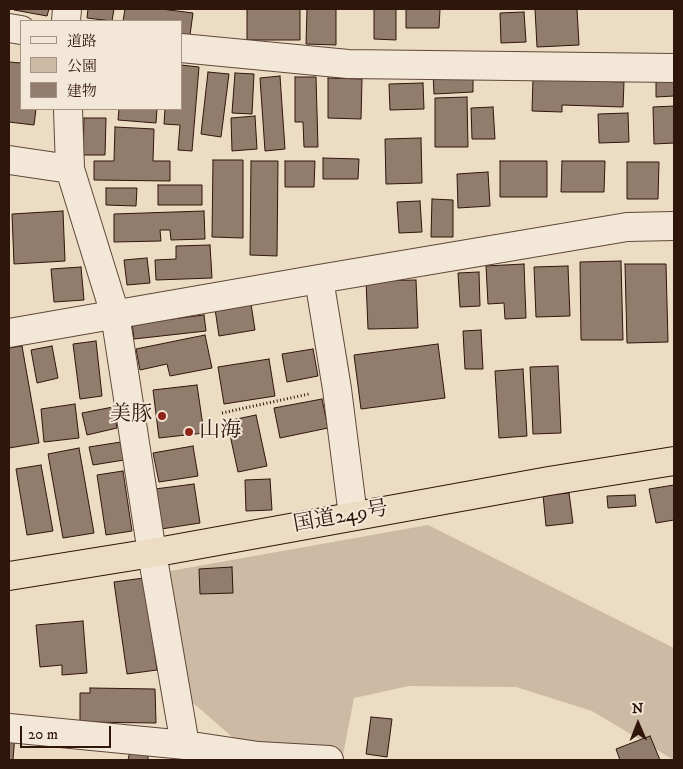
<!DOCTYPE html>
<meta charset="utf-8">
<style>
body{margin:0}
#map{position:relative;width:683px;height:769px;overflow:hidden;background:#ecdcc3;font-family:"IM FELL DW Pica","Noto Serif JP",serif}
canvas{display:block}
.frame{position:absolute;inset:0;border:10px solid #30150b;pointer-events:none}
.legend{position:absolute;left:20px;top:20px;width:162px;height:90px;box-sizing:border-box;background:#f3e8d8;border:1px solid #a59486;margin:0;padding:6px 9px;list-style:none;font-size:15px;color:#30150b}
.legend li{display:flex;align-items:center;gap:10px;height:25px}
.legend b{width:25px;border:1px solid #a59486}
.north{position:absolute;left:613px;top:699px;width:50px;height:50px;-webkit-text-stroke:4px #f3e8d8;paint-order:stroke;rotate:359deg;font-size:14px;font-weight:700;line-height:20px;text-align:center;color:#30150b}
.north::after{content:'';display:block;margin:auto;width:18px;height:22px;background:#30150b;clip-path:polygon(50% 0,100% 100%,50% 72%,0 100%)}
.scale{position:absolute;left:20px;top:726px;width:91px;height:22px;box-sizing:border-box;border:2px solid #30150b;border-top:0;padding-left:6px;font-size:15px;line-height:18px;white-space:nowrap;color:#30150b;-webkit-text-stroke:4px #f3e8d8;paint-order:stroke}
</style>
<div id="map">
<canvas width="683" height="769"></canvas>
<div class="frame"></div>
<ul class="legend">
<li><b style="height:6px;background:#f3e8d8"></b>道路</li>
<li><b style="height:14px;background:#ccbaa4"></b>公園</li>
<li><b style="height:14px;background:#927c6b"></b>建物</li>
</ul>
<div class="north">N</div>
<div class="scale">20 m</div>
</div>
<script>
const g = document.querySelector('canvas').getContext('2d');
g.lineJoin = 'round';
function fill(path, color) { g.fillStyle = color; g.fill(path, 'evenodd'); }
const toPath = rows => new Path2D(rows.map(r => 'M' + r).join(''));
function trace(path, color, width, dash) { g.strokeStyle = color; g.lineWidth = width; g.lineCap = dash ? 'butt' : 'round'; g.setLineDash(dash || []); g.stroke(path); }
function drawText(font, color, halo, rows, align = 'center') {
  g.font = font + ' "IM FELL DW Pica","Noto Serif JP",serif'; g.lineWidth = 4; g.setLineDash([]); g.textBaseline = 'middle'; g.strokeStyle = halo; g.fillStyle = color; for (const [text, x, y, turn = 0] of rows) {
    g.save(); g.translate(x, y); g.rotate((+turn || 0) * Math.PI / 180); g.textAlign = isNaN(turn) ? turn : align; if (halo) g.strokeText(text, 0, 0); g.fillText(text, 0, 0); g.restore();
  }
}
fill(toPath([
 [428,525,674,648,674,760,592,711,516,687,409,686,354,698,342,760,238,742,184,695,170,571]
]), '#ccbaa4');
const building = toPath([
 [15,9,49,9,47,16,14,10,15,9],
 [88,9,114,9,112,21,87,18,88,9],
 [125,9,161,9,193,13,190,35,181,34,181,21,123,21,125,9],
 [247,9,300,9,300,40,247,40,247,9],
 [307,9,336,9,336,45,306,44,307,9],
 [374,9,396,9,396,40,374,39,374,9],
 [406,9,440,9,439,28,406,28,406,9],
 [535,9,577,9,579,45,537,47,535,9],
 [524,12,526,42,501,43,500,13,524,12],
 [9,62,21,63,21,109,36,109,34,125,9,122,9,62],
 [181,65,199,67,192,151,178,150,180,125,164,124,165,109,181,109,181,65],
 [208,72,229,74,221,137,201,134,208,72],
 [473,72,473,92,434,94,433,73,473,72],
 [235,73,254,74,252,114,232,113,235,73],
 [280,76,285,149,265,151,260,78,280,76],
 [656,76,674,77,674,96,656,97,656,76],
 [295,77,316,77,318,147,304,147,303,122,295,122,295,77],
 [328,78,362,79,361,119,328,118,328,78],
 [533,79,624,82,623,107,562,105,562,112,532,111,533,79],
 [423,83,424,109,390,110,389,84,423,83],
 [467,97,468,147,435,147,435,98,467,97],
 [674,106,674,143,654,144,653,107,674,106],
 [493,107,495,139,472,139,471,108,493,107],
 [119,109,157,109,156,123,118,120,119,109],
 [628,113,629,142,599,143,598,114,628,113],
 [255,116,257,149,232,151,231,118,255,116],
 [84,118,106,118,105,155,83,155,84,118],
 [115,127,154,129,153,161,170,161,170,181,94,180,94,161,114,161,115,127],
 [421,138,422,183,386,184,385,139,421,138],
 [323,158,359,159,358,179,323,179,323,158],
 [213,160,243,160,243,238,212,237,213,160],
 [251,161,278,161,277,256,250,255,251,161],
 [285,161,315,161,314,187,285,187,285,161],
 [500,161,547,161,547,197,500,197,500,161],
 [562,161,605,161,604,192,561,192,562,161],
 [627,162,659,162,658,199,627,199,627,162],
 [488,172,490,206,458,208,457,174,488,172],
 [158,185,202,185,202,205,158,205,158,185],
 [106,188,137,188,136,206,106,205,106,188],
 [432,199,453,200,453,237,431,237,432,199],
 [420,201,422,232,399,233,397,202,420,201],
 [63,211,65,261,14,264,12,214,63,211],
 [204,211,205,239,171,240,170,230,160,230,161,241,114,242,114,214,204,211],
 [210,245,212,278,156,280,155,260,176,259,176,246,210,245],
 [147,258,150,283,127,285,124,260,147,258],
 [621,261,623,340,581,340,580,262,621,261],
 [524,264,526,318,505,319,504,303,488,304,486,266,524,264],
 [625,264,666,264,668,342,627,343,625,264],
 [568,266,570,316,536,317,534,267,568,266],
 [81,267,84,300,54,302,51,269,81,267],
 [479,272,480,306,460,307,458,273,479,272],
 [416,280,418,328,368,329,366,281,416,280],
 [251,304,255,330,219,336,215,309,251,304],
 [204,315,206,331,134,339,132,324,204,315],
 [481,330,483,369,465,369,463,331,481,330],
 [205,335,212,368,170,376,167,364,140,370,136,349,205,335],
 [96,341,102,396,80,399,73,344,96,341],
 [438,344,445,398,361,409,354,355,438,344],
 [22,346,39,443,9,448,9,348,22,346],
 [52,346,58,378,37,383,31,350,52,346],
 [313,349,318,376,287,382,282,354,313,349],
 [269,359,275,396,224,404,218,367,269,359],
 [558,366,561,433,533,434,530,367,558,366],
 [523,369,527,436,499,438,495,371,523,369],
 [197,385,204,433,159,438,153,390,197,385],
 [322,399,328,428,280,438,274,408,322,399],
 [75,404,79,438,44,442,41,409,75,404],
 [113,407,117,428,87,435,82,413,113,407],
 [256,415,267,466,238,472,227,421,256,415],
 [121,442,124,460,93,465,89,447,121,442],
 [193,446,198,476,159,482,153,453,193,446],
 [79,448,94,533,63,538,48,454,79,448],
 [41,465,53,531,27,535,16,469,41,465],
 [123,471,132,531,106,535,97,475,123,471],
 [270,479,272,510,246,511,245,480,270,479],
 [194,484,200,523,161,529,155,489,194,484],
 [674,485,674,520,656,523,649,489,674,485],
 [569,493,573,523,546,526,543,495,569,493],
 [635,495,636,506,608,508,607,496,635,495],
 [232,567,233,593,200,594,199,569,232,567],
 [144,578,157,670,127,674,114,582,144,578],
 [83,621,87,673,62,675,62,665,40,667,36,625,83,621],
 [90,688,155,689,156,723,80,722,80,693,90,693,90,688],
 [371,717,392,719,387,757,366,754,371,717],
 [9,734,15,734,13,760,9,760,9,734],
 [650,736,660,760,620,760,616,749,650,736],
 [130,751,148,754,148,760,128,760,130,751]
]);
fill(building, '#927c6b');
trace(building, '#30150b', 1);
const minor = toPath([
 [66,21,67,9],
 [9,28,21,30],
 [181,48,348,64,674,68],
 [68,109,70,169,115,314,152,553,185,745],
 [9,160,70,169],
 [319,279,337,389,353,516],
 [9,333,319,279,627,227,674,226],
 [9,728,185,745,258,756,329,760]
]);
const trunk = toPath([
 [9,576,152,553,549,481,674,461]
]);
trace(minor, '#5f4739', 30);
trace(trunk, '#30150b', 30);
trace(toPath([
 [222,413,309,394]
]), '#30150b', 3, [1, 2.5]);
trace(minor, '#f3e8d8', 28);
trace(trunk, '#ecdcc3', 28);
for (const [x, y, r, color] of [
 [162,416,5,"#8f2418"],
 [189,432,5,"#8f2418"]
]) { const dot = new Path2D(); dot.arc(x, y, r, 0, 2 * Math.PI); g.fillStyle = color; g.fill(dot); trace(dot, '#f3e8d8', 2); }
drawText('21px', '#30150b', '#f3e8d8', [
 ["美豚",152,416],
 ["山海",199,432,"left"]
], 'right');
drawText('21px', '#30150b', '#f3e8d8', [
 ["国道249号",341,518,-10]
]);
</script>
